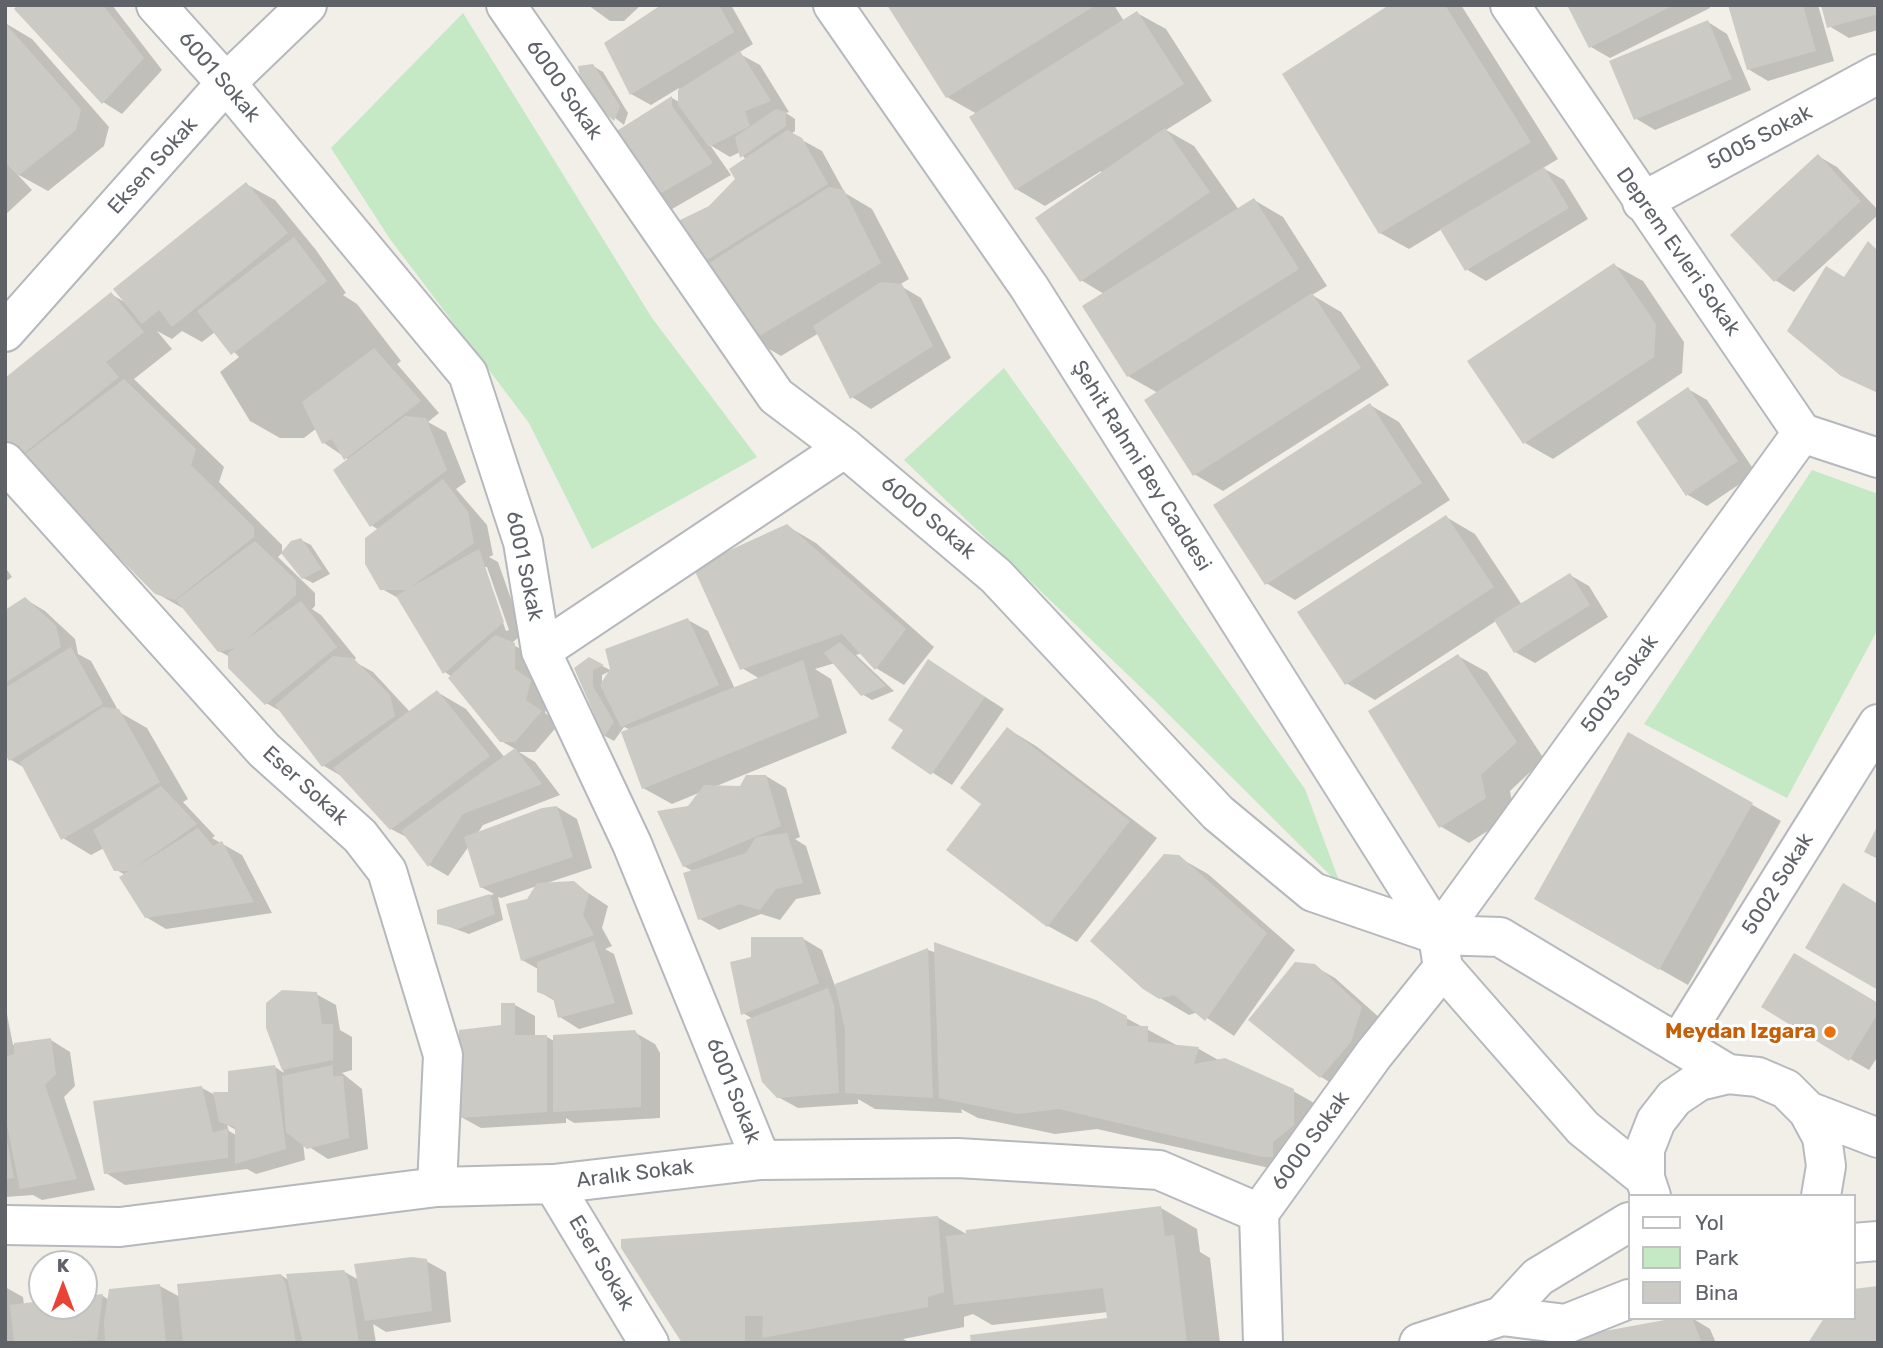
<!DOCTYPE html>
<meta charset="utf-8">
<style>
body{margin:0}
#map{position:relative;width:1883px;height:1348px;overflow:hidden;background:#f1efe8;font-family:Rubik,sans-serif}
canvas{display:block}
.frame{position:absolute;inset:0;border:7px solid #5f6368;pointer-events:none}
.legend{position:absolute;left:1628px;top:1194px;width:228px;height:126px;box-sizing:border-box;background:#fff;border:2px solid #bfc1c3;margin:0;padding:9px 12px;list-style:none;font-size:21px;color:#5f6368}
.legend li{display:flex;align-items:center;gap:14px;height:35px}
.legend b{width:35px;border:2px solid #bfc1c3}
.north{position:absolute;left:28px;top:1250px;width:70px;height:70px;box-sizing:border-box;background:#fff;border:2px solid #bfc1c3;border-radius:50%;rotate:0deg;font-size:19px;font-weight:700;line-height:28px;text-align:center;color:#5f6368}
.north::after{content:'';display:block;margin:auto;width:24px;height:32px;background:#ea4335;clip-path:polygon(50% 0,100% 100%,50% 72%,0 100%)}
</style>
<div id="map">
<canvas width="1883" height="1348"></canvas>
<div class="frame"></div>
<ul class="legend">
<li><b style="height:9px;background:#fff"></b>Yol</li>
<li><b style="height:19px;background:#c5e8c5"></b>Park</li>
<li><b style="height:19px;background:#cccac5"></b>Bina</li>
</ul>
<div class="north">K</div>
</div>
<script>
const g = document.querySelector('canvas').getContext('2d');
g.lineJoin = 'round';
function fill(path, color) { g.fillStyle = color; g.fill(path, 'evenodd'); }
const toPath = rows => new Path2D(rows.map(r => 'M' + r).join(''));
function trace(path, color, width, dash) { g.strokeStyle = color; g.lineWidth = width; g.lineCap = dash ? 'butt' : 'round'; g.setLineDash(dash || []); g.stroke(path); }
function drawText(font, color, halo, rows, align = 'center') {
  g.font = font + ' Rubik,sans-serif'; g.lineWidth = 6; g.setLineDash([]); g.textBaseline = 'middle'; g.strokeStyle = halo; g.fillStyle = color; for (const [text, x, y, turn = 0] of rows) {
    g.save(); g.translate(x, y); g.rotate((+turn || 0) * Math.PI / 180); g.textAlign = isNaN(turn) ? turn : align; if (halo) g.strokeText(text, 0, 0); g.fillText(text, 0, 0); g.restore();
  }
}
fill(toPath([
 [463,13,652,318,757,457,592,549,529,423,390,239,331,148],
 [1004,368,1305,789,1341,886,1152,698,904,460],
 [1812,470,1878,494,1878,629,1787,798,1644,724]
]), '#c5e8c5');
fill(toPath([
 [19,5,112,5,162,70,122,114,103,102],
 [588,5,641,5,624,21,610,21],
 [664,5,731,5,753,44,738,53,760,65,789,112,786,113,795,119,795,131,791,134,822,151,845,193,872,209,909,279,899,285,921,298,951,358,871,409,852,397,819,333,781,356,752,339,711,264,706,261,710,207,737,180,746,160,740,152,730,157,710,145,731,175,672,209,652,198,672,98,679,102,679,88,651,105,631,94],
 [890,5,1114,5,1124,21,1137,13,1166,29,1212,101,1166,130,1194,146,1239,210,1254,200,1283,217,1327,286,1312,295,1341,312,1389,385,1223,491,1194,474,1158,393,1128,376,1104,294,1081,280,1102,173,1101,171,1045,206,1016,189,977,114,947,97],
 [1392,5,1461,5,1558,159,1543,168,1564,180,1588,219,1486,281,1466,269,1442,229,1409,249,1380,233],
 [1569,5,1709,5,1710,8,1610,58,1591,47],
 [1730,5,1818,5,1834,61,1768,81,1748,69],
 [1878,5,1878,30,1849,38,1829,26],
 [1708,22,1727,34,1751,90,1655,130,1635,118],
 [5,23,32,39,109,127,104,146,48,191,17,174,32,190,5,215],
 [593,66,603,72,628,113,624,125,585,94],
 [1818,156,1837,167,1878,210,1878,215,1794,292,1775,280],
 [246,184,275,200,316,250,346,293,343,295,357,304,401,361,397,364,439,413,428,422,446,432,466,482,456,489,487,525,493,555,489,557,498,562,523,633,511,644,535,656,550,693,545,713,560,723,535,752,519,752,535,762,560,795,483,825,477,834,557,807,577,819,592,868,547,883,573,883,608,906,602,928,612,946,605,949,614,954,633,1014,579,1029,560,1017,555,1001,538,991,538,969,522,960,528,901,537,886,501,898,498,897,503,920,469,934,439,923,439,911,494,894,481,887,469,846,448,876,429,865,410,839,391,829,343,777,324,766,284,713,266,703,230,657,219,651,186,610,156,593,19,457,111,294,126,303],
 [157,331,172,339,182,331,202,342,215,332,239,357,220,372,250,421,280,438,304,438,317,428,324,443,349,460,371,525,379,530,382,589,400,599,445,672,452,677,501,741,517,750,505,758,466,709,437,692,410,712,373,672,353,661,356,658,321,615,312,609,315,606,315,593,278,557,282,553,282,545,219,482,224,467,134,379,172,349],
 [483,567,487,567,509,630,506,631],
 [1614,265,1643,281,1684,342,1682,373,1553,459,1525,443],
 [1688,389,1707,400,1756,473,1707,506,1688,495,1638,422],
 [1370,405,1399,422,1450,500,1295,600,1266,583],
 [1446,517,1475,534,1522,605,1570,575,1589,586,1608,617,1535,663,1515,652,1496,621,1375,700,1346,683],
 [787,526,816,543,934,647,904,685,876,668,862,653,856,655,894,691,872,700,862,694,835,663,815,669,831,679,847,733,714,787,742,787,766,776,786,788,800,837,795,839,806,846,821,894,796,899,780,920,761,914,719,930,700,919,694,872,684,866,689,807,701,792,672,804,643,788,631,730,624,727,614,741,605,736,576,669,589,659,612,671,688,620,708,631,735,689,760,679,742,668],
 [610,671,602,683,602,675],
 [301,540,311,545,330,574,313,583,303,578],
 [5,567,12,577,5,582],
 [25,599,45,611,75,639,78,654,91,661,119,712,147,728,188,799,183,802,215,836,212,838,242,855,272,913,166,929,146,917,125,875,115,869,104,848,91,855,63,838,25,768,11,760,5,750,5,612],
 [1458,656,1487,672,1544,759,1510,791,1514,814,1469,843,1440,826],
 [948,673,1004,709,952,785,894,748],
 [1008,729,1036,746,1157,838,1077,942,1048,926,948,850,983,804],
 [1628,735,1781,821,1688,985,1536,899],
 [1178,857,1208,874,1295,950,1234,1036,1198,1012,1189,1015,1160,998],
 [802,938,822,950,835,986,928,950,1126,1018,1180,1047,1199,1049,1220,1061,1293,1091,1330,1112,1309,1163,1309,1177,1097,1129,1055,1134,978,1118,961,1109,962,1113,875,1109,858,1099,858,1104,798,1108,778,1097,753,1019,743,1013,753,959],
 [1314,966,1335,978,1381,1019,1340,1088,1321,1077],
 [316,994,336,1005,340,1030,352,1037,352,1070,342,1073,362,1089,368,1149,328,1159,303,1143,305,1160,256,1174,247,1169,125,1185,106,1173,202,1088,215,1095,230,1093,275,1067,284,1073,267,1028],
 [227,1125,236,1130,236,1135,229,1131],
 [5,1004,13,1045,51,1040,70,1052,75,1086,64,1097,95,1190,42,1200,33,1195,5,1197],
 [1878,1004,1878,1056,1869,1070,1850,1059],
 [515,1005,535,1016,535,1037,547,1037,554,1041,634,1032,655,1044,660,1053,660,1118,574,1123,566,1118,566,1123,481,1128,461,1117],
 [1161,1208,1197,1229,1200,1252,1210,1258,1220,1343,973,1343,1109,1320,1108,1312,992,1325,973,1314,964,1317,964,1327,903,1339,910,1343,685,1343,937,1217,968,1235],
 [426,1261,446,1272,451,1322,386,1332,373,1324,376,1343,5,1343,5,1287,23,1297,24,1305,84,1306,84,1298,103,1296,109,1300,160,1286,180,1297,281,1275,290,1281,343,1271,359,1280],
 [1692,1318,1710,1329,1716,1343,1581,1343]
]), '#0003');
fill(toPath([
 [17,5,103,5,144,58,102,104,14,9],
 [661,5,719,5,734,32,630,95,604,43],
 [887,5,1096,5,946,98],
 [1389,5,1445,5,1531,142,1379,234,1282,74],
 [1567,5,1674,5,1589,48],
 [1728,5,1803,5,1816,51,1747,70],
 [1821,5,1878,5,1878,14,1827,28],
 [1137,11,1184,84,1015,190,969,117],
 [1708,20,1732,79,1634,120,1609,61],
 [5,23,81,109,76,130,18,176,5,162],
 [740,51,771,101,745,111,750,126,709,147,678,105,678,90],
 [593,64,620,106,614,121,583,95,578,66],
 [672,96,672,106,713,163,651,199,615,132],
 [776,109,786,112,786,126,740,158,735,137],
 [1165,128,1210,192,1080,282,1035,218],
 [787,130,802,138,828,184,704,262,678,221,709,206,735,179,729,169],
 [1818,154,1861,201,1774,282,1730,235],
 [1544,167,1569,208,1465,271,1440,229],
 [246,182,288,233,172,327,159,310,142,324,113,289],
 [829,187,844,190,881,263,751,341,709,263],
 [1254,198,1299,269,1127,377,1082,306],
 [294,237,327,281,231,355,197,311],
 [1868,241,1878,251,1878,393,1841,376,1787,331,1826,266,1844,277],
 [1614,263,1656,324,1654,357,1523,444,1467,361],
 [881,282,902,284,933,346,850,399,813,326],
 [111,292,144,332,106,362,119,377,18,458,5,443,5,378],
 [1312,293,1361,368,1193,476,1144,400],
 [374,348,421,401,344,460,332,439,322,444,302,402],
 [124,379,196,449,191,465,254,527,254,537,175,600,155,594,20,458],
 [1688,387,1738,461,1686,496,1636,422],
 [1370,403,1422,483,1265,585,1213,505],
 [405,416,426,418,447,470,370,527,333,470],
 [443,479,468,512,474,543,409,588,479,549,504,622,443,674,396,596,406,590,380,590,365,564,365,538],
 [1446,515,1494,587,1345,685,1297,612],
 [787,524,906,629,875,670,842,634,740,670,693,567],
 [301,538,322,569,302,579,281,553,291,541],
 [255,541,296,580,296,595,247,639,301,601,337,647,265,705,228,668,228,653,235,648,218,652,176,600],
 [1570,573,1590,605,1514,653,1494,620],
 [25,597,56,626,61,647,5,683,5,610],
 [688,618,719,685,621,727,600,685,610,669,605,649],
 [495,635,515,643,515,669,531,680,526,700,542,711,515,742,500,742,448,678],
 [840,642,886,686,861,696,824,653],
 [71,647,103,704,9,761,5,754,5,688],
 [1458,654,1517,742,1481,775,1486,798,1439,828,1368,711],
 [333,656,353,658,390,695,395,716,322,767,275,705],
 [589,657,604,665,593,670,593,686,614,722,604,737,574,668],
 [928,659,985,697,931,775,891,748,903,730,888,720],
 [803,660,819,717,642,789,621,732],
 [437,690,490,756,390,830,333,768],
 [103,707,119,709,160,782,61,840,20,762],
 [1007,727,1130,821,1047,927,946,850,981,804,960,788],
 [1628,732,1753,803,1659,970,1534,899],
 [515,748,542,784,463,814,428,867,401,831],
 [746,775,766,775,781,826,683,867,657,811,688,806,704,785,740,786],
 [161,786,197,824,133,869,198,828,213,846,222,841,254,902,145,918,119,877,129,871,114,871,93,830],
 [557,806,573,857,480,888,464,837,542,808],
 [1878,825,1878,859,1864,852],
 [787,833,803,883,776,889,760,910,740,904,698,920,683,873,746,853,756,837],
 [1164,854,1179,855,1267,933,1205,1021,1174,995,1159,999,1143,989,1090,941],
 [574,881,589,894,583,915,594,935,521,961,506,904,527,899,537,883],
 [1843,883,1878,904,1878,990,1805,948],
 [490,894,495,914,458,929,437,924,437,910],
 [751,937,803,937,819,983,741,1015,730,962,751,957],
 [594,941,615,1003,558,1018,553,998,537,992,537,962],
 [934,942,1096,1000,1127,1016,1127,1026,1148,1026,1148,1042,1199,1047,1194,1064,1225,1058,1294,1089,1294,1125,1273,1142,1273,1157,1263,1157,1059,1109,1018,1114,939,1098],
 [928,948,933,1098,845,1093,845,1030,835,984],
 [1794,953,1878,1003,1878,1013,1849,1061,1761,1007],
 [1295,962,1315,964,1362,1007,1351,1042,1320,1078,1248,1020],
 [828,988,834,1005,839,1093,777,1098,762,1082,746,1020],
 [282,990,317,992,322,1024,333,1024,333,1060,282,1070,266,1028,266,1003],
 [501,1003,515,1003,515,1035,547,1035,547,1112,459,1118,459,1030,501,1025],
 [635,1030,641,1041,641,1107,553,1112,553,1035],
 [51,1038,56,1074,45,1085,77,1179,20,1189,5,1115,5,1057,14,1054,14,1043],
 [275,1065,286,1149,235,1164,235,1127,219,1122,213,1092,228,1092,228,1071],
 [333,1065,333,1076,343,1076,349,1138,307,1149,286,1132,282,1076],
 [202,1086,213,1133,228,1128,228,1158,104,1174,93,1101],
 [5,1141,7,1141,14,1178,5,1179],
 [1161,1206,1165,1236,1174,1235,1187,1343,971,1343,970,1335,1107,1318,1103,1288,954,1305,946,1236,966,1234,966,1230],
 [938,1216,944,1292,928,1297,928,1307,762,1338,763,1316,745,1316,745,1343,682,1343,621,1248,621,1239],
 [412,1257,427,1259,432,1311,365,1321,354,1264],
 [344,1270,349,1280,359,1343,303,1343,286,1274],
 [281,1274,286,1285,296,1343,183,1343,177,1284],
 [160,1284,166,1343,105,1343,104,1321,109,1289],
 [1878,1286,1878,1343,1808,1343,1824,1318,1853,1318,1853,1289],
 [103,1294,97,1340,14,1343,10,1305,42,1301,42,1306,84,1306,84,1296],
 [1676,1318,1692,1318,1702,1343,1579,1343,1577,1336]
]), '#cccac5');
const street = toPath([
 [156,5,226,83,468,374,523,542,541,651,632,844,761,1160],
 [506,5,776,396,845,448,996,576,1218,813,1313,892,1438,935,1802,433],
 [1510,5,1802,433,1878,458],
 [1642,202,1878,74],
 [5,332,226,83,307,5],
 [5,462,264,750,360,836,387,871,443,1055,437,1187],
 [541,651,845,448],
 [1678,1044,1878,724],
 [553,1184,649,1343],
 [5,1225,120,1227,437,1187,553,1184,761,1160,958,1158,1159,1170,1259,1213],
 [1502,1316,1538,1277,1629,1222],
 [1263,1343,1259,1213,1374,1054,1443,968],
 [1419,1343,1502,1316,1566,1324,1629,1299]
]);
const secondary = toPath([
 [833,5,1029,287,1438,935,1443,968,1583,1128,1645,1178],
 [1438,935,1500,937,1728,1074],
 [1808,1111,1878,1138],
 [1651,1196,1645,1178,1645,1149,1656,1121,1674,1098,1699,1081,1728,1074,1758,1077,1786,1089,1808,1111,1822,1137,1826,1166,1821,1196],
 [1853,1243,1878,1241]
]);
trace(street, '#b5b8bc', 42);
trace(secondary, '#b6babf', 42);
trace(street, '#fff', 38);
trace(secondary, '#fff', 38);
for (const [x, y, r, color] of [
 [1830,1032,7,"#e8710a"]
]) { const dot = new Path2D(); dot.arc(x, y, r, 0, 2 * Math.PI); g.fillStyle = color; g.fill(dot); trace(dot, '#fff', 2.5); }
drawText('21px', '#5f6368', '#fff', [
 ["6001 Sokak",219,77,49],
 ["6000 Sokak",564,90,55],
 ["5005 Sokak",1760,138,-28],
 ["Eksen Sokak",153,166,-48],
 ["Deprem Evleri Sokak",1678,252,55],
 ["Şehit Rahmi Bey Caddesi",1141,466,58],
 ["6000 Sokak",928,518,40],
 ["6001 Sokak",524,566,78],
 ["5003 Sokak",1620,684,-54],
 ["Eser Sokak",305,786,42],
 ["5002 Sokak",1778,884,-58],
 ["6001 Sokak",733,1091,68],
 ["6000 Sokak",1311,1141,-54],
 ["Aralık Sokak",635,1174,-7],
 ["Eser Sokak",601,1263,59]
]);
drawText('bold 21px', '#c56008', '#fff', [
 ["Meydan Izgara",1816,1032]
], 'right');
</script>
